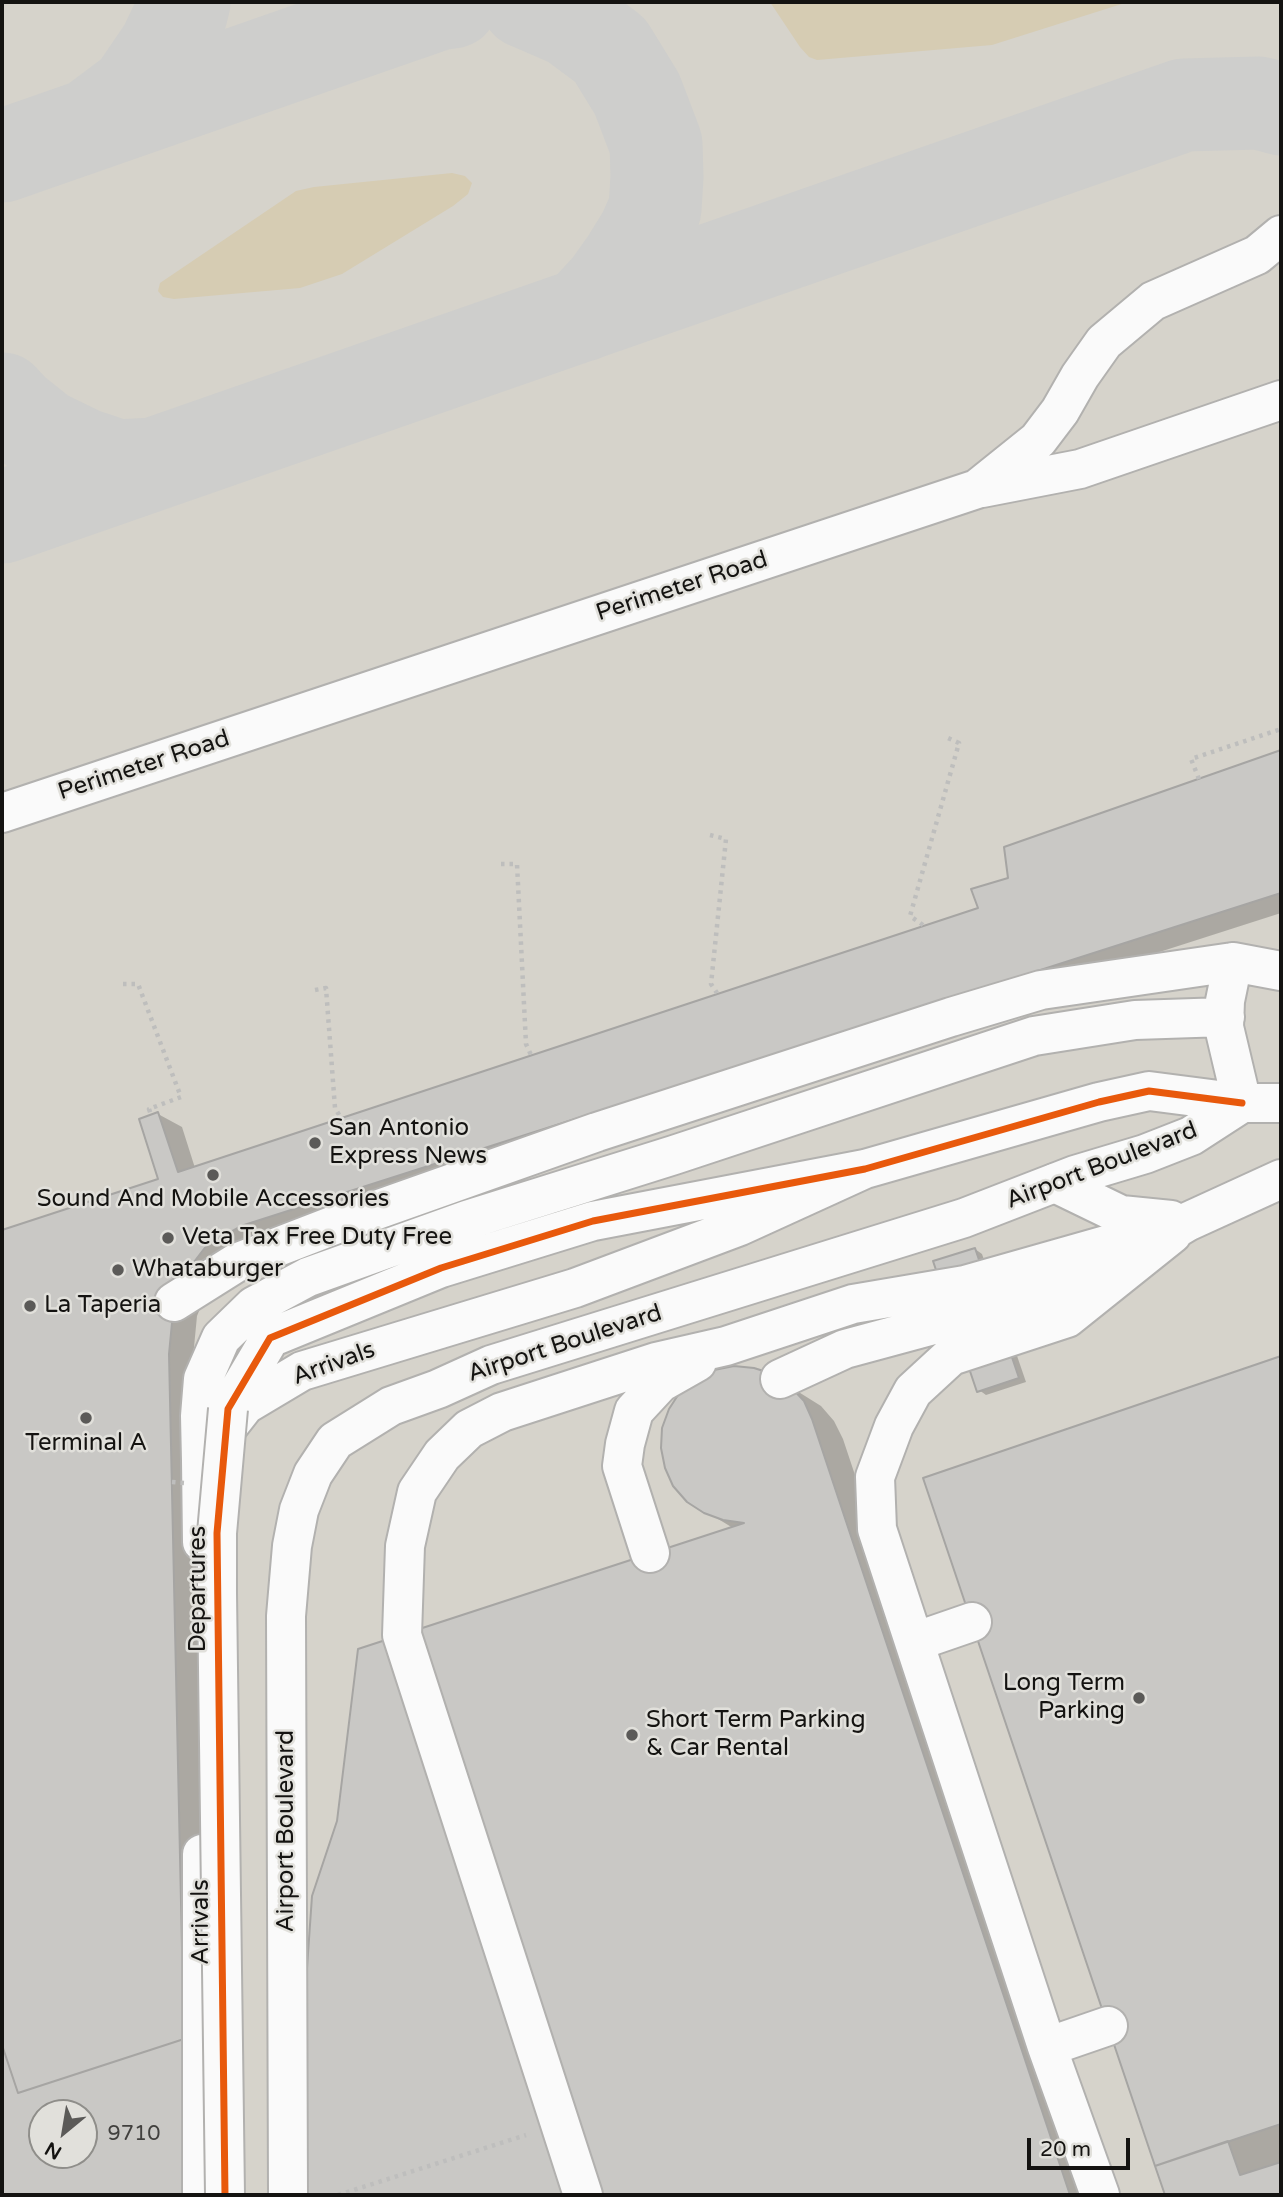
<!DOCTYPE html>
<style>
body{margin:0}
#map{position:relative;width:1283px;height:2197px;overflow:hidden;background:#e0dfdc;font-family:"Varela Round",sans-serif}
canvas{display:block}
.frame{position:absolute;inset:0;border:4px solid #141311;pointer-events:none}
.north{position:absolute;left:28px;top:2099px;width:70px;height:70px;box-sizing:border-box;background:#e1e0db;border:2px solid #8f8e8a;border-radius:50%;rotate:210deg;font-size:19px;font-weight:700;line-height:28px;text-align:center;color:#141311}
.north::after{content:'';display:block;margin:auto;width:24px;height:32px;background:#5b5a58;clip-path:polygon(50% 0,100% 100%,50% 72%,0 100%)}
.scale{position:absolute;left:1027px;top:2138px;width:103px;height:32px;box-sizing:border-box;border:4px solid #141311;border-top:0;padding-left:9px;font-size:21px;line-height:24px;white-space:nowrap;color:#141311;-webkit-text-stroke:5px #e1e0db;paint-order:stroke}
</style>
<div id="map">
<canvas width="1283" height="2197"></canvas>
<div class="frame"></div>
<div class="north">N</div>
<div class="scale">20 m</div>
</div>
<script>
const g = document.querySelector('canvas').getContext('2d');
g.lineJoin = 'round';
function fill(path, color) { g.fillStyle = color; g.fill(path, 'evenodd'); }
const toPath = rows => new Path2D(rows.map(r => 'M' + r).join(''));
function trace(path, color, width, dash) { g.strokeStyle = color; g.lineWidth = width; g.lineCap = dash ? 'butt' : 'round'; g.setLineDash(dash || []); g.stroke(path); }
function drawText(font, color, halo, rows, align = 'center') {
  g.font = font + ' "Varela Round",sans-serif'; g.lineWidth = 5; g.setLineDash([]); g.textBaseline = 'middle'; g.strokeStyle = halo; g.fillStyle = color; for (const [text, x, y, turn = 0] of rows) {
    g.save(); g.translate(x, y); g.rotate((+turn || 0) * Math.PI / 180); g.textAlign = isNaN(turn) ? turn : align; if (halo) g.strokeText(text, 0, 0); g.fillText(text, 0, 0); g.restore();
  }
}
fill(toPath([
 [2,2,1281,2,1281,2195,2,2195],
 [42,2113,84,2113,84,2155,42,2155]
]), '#d6d3cb');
fill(toPath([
 [770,2,1128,2,992,45,817,60,809,57,800,47],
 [452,173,465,176,472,183,468,194,453,206,342,274,300,288,174,299,163,297,158,291,160,283,296,191,314,187]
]), '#d6ccb3');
fill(toPath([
 [1281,752,1281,913,265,1239,208,1289,197,1316,192,1368,207,2053,207,2195,2,2195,2,1224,4,1231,160,1180,158,1114,182,1127,195,1168,980,909,1010,879,1006,849],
 [42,2113,84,2113,84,2155,42,2155],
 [975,1249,982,1254,1026,1382,986,1395,979,1390],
 [1281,1358,1281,2195,1167,2195,925,1479],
 [773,1376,821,1406,834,1421,843,1439,1095,2195,308,2195,297,2125,733,1528,705,1511]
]), '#0003');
trace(toPath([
 [527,2,571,21,610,50,637,94,656,144,657,177,655,209,644,234,626,263,609,287,583,315],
 [95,122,135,92,165,48,181,14,184,2],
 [2,156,380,24,438,4,452,2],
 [2,399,13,411,43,435,82,454,118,466,154,464],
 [2,517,1184,105,1259,103,1281,109]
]), '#cececc', 93);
const building = toPath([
 [1281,750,1281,893,241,1226,207,1245,184,1275,174,1302,169,1354,184,2039,18,2093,2,2045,2,1230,158,1179,139,1119,158,1112,178,1172,978,908,971,889,1008,878,1004,847,1281,750],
 [975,1248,1019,1378,977,1392,933,1261,975,1248],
 [1281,1356,1281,2124,1155,2166,923,1478,1281,1356],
 [734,1366,754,1368,773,1374,790,1386,804,1401,812,1419,1070,2195,306,2195,304,2011,312,1896,337,1821,358,1649,744,1523,723,1520,704,1513,687,1502,673,1486,665,1468,661,1448,662,1428,669,1409,680,1392,714,1370,734,1366],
 [184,2039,184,2195,2,2195,2,2045,18,2093,184,2039],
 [42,2113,84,2113,84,2155,42,2155,42,2113],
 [1228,2141,1240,2175,1281,2162,1281,2195,1165,2195,1155,2166,1228,2141]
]);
fill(building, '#c9c8c5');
trace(building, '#a6a5a3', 2);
const minor = toPath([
 [982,488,1080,469,1281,400],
 [2,813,977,489,1038,440,1060,411,1080,376,1104,342,1153,301,1257,255,1281,235],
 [1055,1183,1121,1215,1171,1220],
 [1167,1234,1187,1222,1281,1179],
 [174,1302,236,1263,337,1224,597,1132,951,1017,1041,990,1233,962,1281,971],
 [780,1379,845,1349,978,1313,1096,1274],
 [228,1409,270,1338,441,1268,593,1221,865,1169,1099,1102,1149,1091,1242,1103,1224,1027,1225,1001,1233,962],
 [201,1461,200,1416,203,1379,221,1338,254,1306,308,1277,467,1220,674,1155,1034,1036,1135,1020,1225,1017],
 [202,1542,201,1461,245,1405,302,1371,575,1288,740,1226,865,1169],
 [650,1553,622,1466,625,1444,634,1411,660,1383,697,1362],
 [914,1642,972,1622],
 [202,1854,202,2195],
 [1047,2047,1108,2026],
 [583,2195,402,1635,405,1546,417,1492,442,1455,469,1429,502,1412,656,1362,726,1346,853,1304,965,1285,1187,1222],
 [1100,2195,1047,2047,877,1529,875,1477,894,1426,913,1391,951,1356,1067,1318,1172,1234]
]);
const major = toPath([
 [288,2195,286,1616,292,1546,299,1510,313,1474,335,1441,391,1406,438,1389,491,1365,964,1218,1075,1175,1145,1154,1191,1136,1242,1103,1281,1103]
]);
trace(minor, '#b2b1af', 42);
trace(major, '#b2b1af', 42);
trace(toPath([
 [1199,779,1191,759,1281,729],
 [710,835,726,839,711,984,717,993],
 [501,864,517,864,526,1044,531,1055],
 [923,925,910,916,959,743,948,738],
 [123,984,138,984,181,1097,149,1109,151,1115],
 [315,990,326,988,335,1108,341,1118],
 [338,2195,526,2135]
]), '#bebebd', 4.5, [3.5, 5]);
trace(minor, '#fafafa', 38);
trace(major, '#fafafa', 38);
const minorBridge = toPath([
 [225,2195,217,1593,217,1533,228,1409]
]);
trace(minorBridge, '#b2b1af', 42, []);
trace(toPath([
 [172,1482,185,1483]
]), '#bebebd', 4.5, [3.5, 5]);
trace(minorBridge, '#fafafa', 38);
trace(toPath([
 [225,2195,217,1533,228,1409,270,1338,441,1268,593,1221,865,1169,1099,1102,1149,1091,1242,1103]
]), '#e8590c', 7);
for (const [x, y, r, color] of [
 [315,1143,7,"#5b5a58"],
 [213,1175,7,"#5b5a58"],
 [168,1238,7,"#5b5a58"],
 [118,1270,7,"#5b5a58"],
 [30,1306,7,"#5b5a58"],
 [86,1418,7,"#5b5a58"],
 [1139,1698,7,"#5b5a58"],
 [632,1735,7,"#5b5a58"]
]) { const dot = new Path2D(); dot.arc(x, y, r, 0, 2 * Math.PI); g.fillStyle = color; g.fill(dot); trace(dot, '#e1e0db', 2.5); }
drawText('21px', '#41403e', null, [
 ["9710",134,2134]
]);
drawText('24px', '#141311', '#e1e0db', [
 ["Perimeter Road",682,587,-18],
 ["Perimeter Road",144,766,-18],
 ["Airport Boulevard",1102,1166,-21],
 ["Airport Boulevard",565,1344,-18],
 ["Arrivals",334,1364,-20],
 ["Departures",199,1589,-90],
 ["Airport Boulevard",287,1831,-90],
 ["Arrivals",202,1922,-90]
]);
drawText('24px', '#141311', '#e1e0db', [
 ["San Antonio",329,1129],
 ["Express News",329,1157],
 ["Sound And Mobile Accessories",213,1200,"center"],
 ["Veta Tax Free Duty Free",182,1238],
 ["Whataburger",132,1270],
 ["La Taperia",44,1306],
 ["Terminal A",86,1444,"center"],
 ["Long Term",1125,1684,"right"],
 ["Parking",1125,1712,"right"],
 ["Short Term Parking",646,1721],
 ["& Car Rental",646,1749]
], 'left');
</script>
